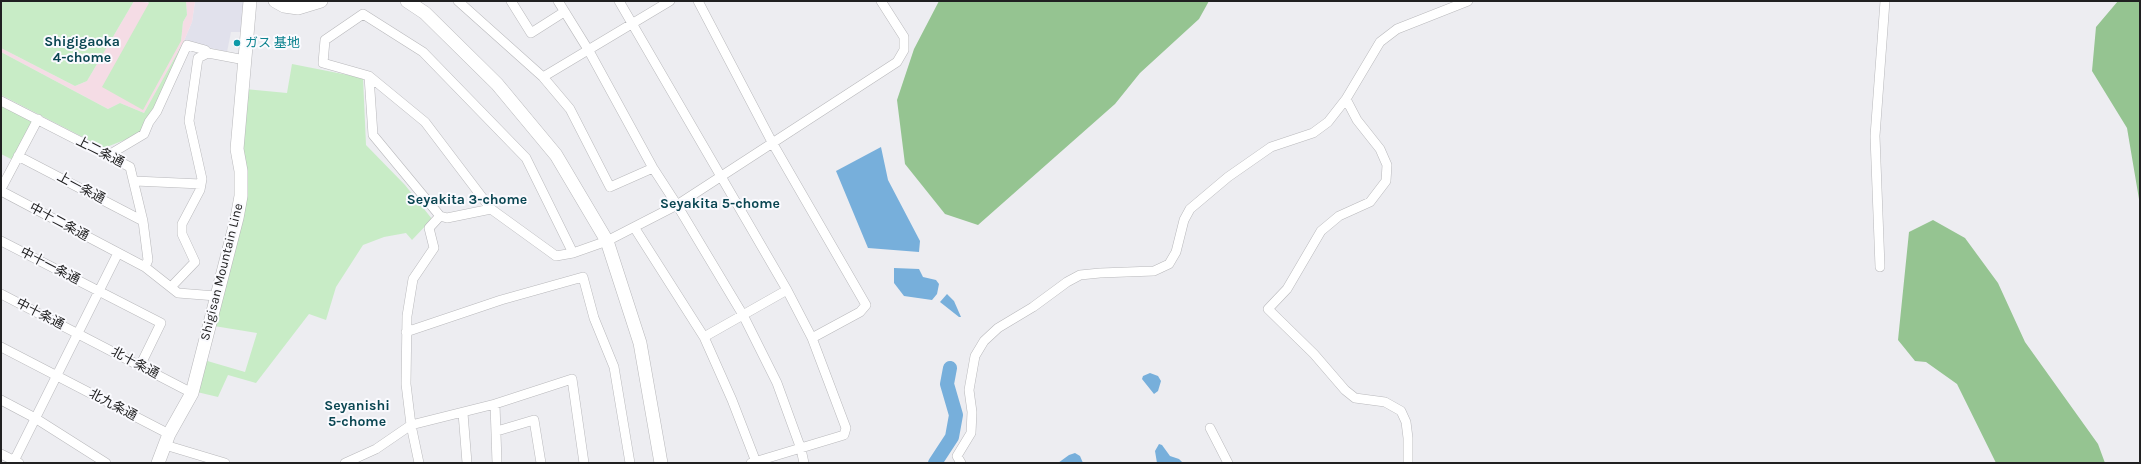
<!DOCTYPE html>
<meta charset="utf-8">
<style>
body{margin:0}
#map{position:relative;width:2141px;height:464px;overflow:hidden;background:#ededf1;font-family:Karla,sans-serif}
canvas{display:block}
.frame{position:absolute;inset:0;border:2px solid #202021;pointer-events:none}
</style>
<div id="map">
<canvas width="2141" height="464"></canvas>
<div class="frame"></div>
</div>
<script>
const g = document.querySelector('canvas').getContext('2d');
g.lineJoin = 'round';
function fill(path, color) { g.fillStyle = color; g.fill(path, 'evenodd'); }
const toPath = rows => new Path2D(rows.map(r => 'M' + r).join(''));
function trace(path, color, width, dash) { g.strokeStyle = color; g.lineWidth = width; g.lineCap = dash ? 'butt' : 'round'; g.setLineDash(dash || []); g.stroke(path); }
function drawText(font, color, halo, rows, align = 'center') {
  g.font = font + ' Karla,"Noto Sans JP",sans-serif'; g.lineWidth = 4; g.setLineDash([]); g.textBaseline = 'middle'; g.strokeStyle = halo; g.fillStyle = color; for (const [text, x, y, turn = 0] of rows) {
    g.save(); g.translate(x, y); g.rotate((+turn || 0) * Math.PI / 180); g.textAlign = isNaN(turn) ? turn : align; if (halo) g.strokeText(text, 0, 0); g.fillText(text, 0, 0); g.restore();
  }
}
fill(toPath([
 [195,1,244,1,243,32,231,32,227,52,184,41,192,22]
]), '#e1e1ec');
fill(toPath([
 [134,1,149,3,181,41,183,22,187,15,186,1,195,1,192,22,184,41,144,113,120,103,108,109,1,52,1,48,75,86,87,81]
]), '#f5dce5');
fill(toPath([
 [1,1,134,1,87,81,75,86,1,48],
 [147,1,186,1,187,15,183,22,181,41,143,110,102,87,149,3],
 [184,41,188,42,140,134,104,148,1,95,1,52,108,109,120,103,144,113],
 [292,64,363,78,366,145,405,185,432,219,412,240,406,233,384,237,363,245,336,287,326,320,309,314,256,383,228,375,218,397,197,392,204,360,245,372,257,333,214,326,243,161,245,89,287,93],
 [1,104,33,120,13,160,1,154]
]), '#c8ecc6');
fill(toPath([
 [939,1,1209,1,1199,19,1140,73,1115,104,978,225,945,214,905,164,897,100,914,49],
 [2118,1,2140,1,2140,205,2127,128,2092,71,2096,27],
 [1933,220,1965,238,1998,283,2025,342,2098,444,2105,463,1996,463,1957,384,1926,362,1915,361,1898,340,1909,232]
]), '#95c491');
fill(toPath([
 [881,147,888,180,920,241,919,252,868,248,836,171],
 [894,268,919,269,923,277,936,280,939,284,937,294,932,300,904,296,894,283],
 [947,294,954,301,961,317,959,317,940,302],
 [1150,373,1158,376,1161,381,1158,391,1154,394,1142,379,1143,376],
 [1159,444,1162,445,1170,456,1179,459,1183,463,1157,463,1155,451],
 [1075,453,1080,456,1083,463,1058,463,1069,455]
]), '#77afdb');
trace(toPath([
 [935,463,952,437,956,415,947,384,950,368]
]), '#77afdb', 14);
const street = toPath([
 [458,1,543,77,570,109,610,187,653,168],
 [511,1,531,33,564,12],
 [558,1,589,51,653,168,677,205,743,315,777,383,801,449,804,463],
 [619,1,787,290,812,338,846,428,844,435,751,463],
 [698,1,773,144,866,305,860,312,812,338],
 [369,76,373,135,440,216,447,218,491,209],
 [543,77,670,1],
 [1346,99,1357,120,1380,149,1387,165,1386,181,1370,202,1339,216,1321,231,1287,289,1268,309,1314,354,1345,390,1355,398,1385,402,1401,411,1406,422,1408,438,1408,463],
 [1,101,130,167,143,221,148,260,145,267],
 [18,156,143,221],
 [107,156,144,134,149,122,157,111,187,45,205,50,208,53],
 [135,181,201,184],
 [1,189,38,119],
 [1,191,145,267,178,293,216,296],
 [634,227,704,337,732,400,756,462],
 [1,241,161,323,140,366],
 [573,253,526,158,423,52,363,14,325,40,323,63,369,76,425,122,491,209,556,256,573,253,607,241,677,205,897,62,904,50,904,37,881,1],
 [1880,267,1875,136,1885,1],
 [171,287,195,262,182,234,182,224,200,190,202,179,189,121,198,58,208,53,245,60],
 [1,294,192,393],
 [406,332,501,300,583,277,594,318,614,367,630,463],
 [704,337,787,290],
 [1,347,169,434],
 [1,400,35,418,106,463],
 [495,404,497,463],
 [463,413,467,463],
 [1210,428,1228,463],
 [497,431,534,420,541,463],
 [165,445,225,463],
 [1,454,19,463],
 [13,463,118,253],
 [345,463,376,449,411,425,495,404,572,379,584,463],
 [419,463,411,425,406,384,407,316,413,279,434,248,429,228,440,216],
 [961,463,957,456,971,433,972,412,969,390,975,356,984,341,998,328,1033,307,1067,282,1080,275,1100,273,1154,271,1169,264,1176,252,1184,220,1190,209,1228,177,1271,147,1313,133,1328,122,1346,99,1380,42,1397,29,1468,1]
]);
const secondary = toPath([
 [275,1,284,6,298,8,321,1],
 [407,1,425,13,497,84,556,155,607,241,640,343,661,463],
 [158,463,169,434,192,393,237,218,241,196,241,171,237,149,250,1]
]);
trace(street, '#b8b8bb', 10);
trace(secondary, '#b8b8bb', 14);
trace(street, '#fff', 9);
trace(secondary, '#fff', 13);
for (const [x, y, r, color] of [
 [237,43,4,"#0f9aa8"]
]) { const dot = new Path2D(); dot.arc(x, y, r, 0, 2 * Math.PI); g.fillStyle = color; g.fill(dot); trace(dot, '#fafafe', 1.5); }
drawText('13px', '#0d838f', '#fafafe', [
 ["ガス 基地",245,43]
], 'left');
drawText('13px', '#202021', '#fafafe', [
 ["上二条通",100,152,27],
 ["上一条通",81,188,28],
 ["中十二条通",59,222,28],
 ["中十一条通",50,266,27],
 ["Shigisan Mountain Line",222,272,-76],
 ["中十条通",40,314,27],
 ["北十条通",135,363,28],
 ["北九条通",113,405,28]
]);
drawText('bold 14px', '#0a4652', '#fafafe', [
 ["Shigigaoka",82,42],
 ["4-chome",82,58],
 ["Seyakita 3-chome",467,200],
 ["Seyakita 5-chome",720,204],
 ["Seyanishi",357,406],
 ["5-chome",357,422]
]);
</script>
